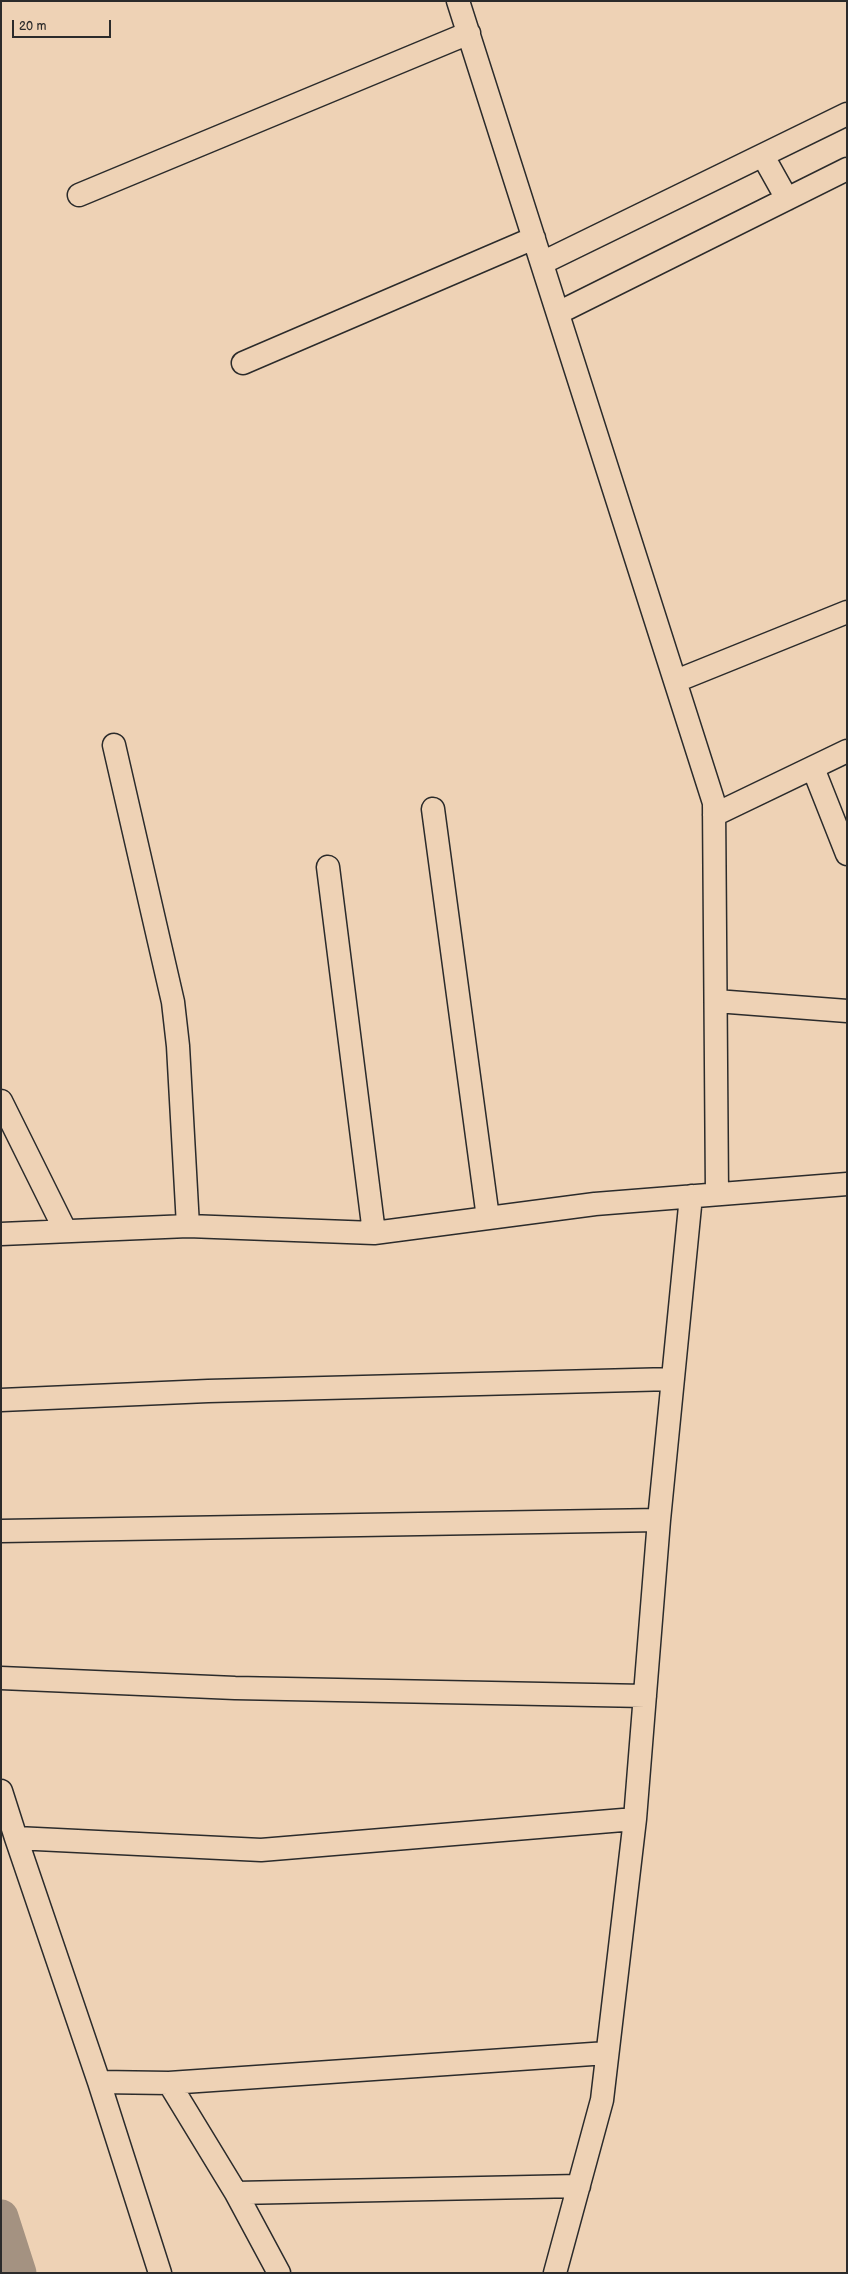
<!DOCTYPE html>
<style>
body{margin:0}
#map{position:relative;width:848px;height:2274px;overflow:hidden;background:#eed2b5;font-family:"Balsamiq Sans",sans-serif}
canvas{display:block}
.frame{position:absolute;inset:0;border:2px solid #2b2b2b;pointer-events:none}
.scale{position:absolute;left:12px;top:20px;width:99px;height:18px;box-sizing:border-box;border:2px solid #2b2b2b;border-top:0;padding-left:5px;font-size:12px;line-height:14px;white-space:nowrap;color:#2b2b2b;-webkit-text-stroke:3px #eed2b5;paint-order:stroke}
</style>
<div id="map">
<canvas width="848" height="2274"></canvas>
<div class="frame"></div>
<div class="scale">20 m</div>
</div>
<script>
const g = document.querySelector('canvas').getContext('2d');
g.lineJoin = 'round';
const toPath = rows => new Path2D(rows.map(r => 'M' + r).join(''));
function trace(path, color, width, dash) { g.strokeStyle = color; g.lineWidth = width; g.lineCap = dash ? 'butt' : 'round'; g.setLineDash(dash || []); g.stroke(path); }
trace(toPath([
 [1,2217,19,2273]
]), '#a49281', 35);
const minor = toPath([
 [458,1,714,803,717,1194],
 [763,156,787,199],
 [79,195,469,33],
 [542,263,847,114],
 [558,313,847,169],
 [243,363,534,238],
 [676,681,847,612],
 [114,745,173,1002,178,1046,188,1226],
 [813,768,847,854],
 [433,809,488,1218],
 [714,815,847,751],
 [328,867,374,1233],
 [716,1001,847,1011],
 [1,1101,65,1230],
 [1,1234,188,1226,374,1233,595,1204,847,1184],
 [1,1400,208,1391,673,1379],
 [1,1531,659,1520],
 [1,1678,235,1688,645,1696],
 [1,1791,16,1838,261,1850,635,1819],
 [16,1838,99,2082,169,2083,607,2053],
 [99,2082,160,2273],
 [169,2083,236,2193,279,2273],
 [236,2193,579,2186],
 [555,2273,602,2100,635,1819,659,1520,691,1196]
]);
trace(minor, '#2b2b2b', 25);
trace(minor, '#eed2b5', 22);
</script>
